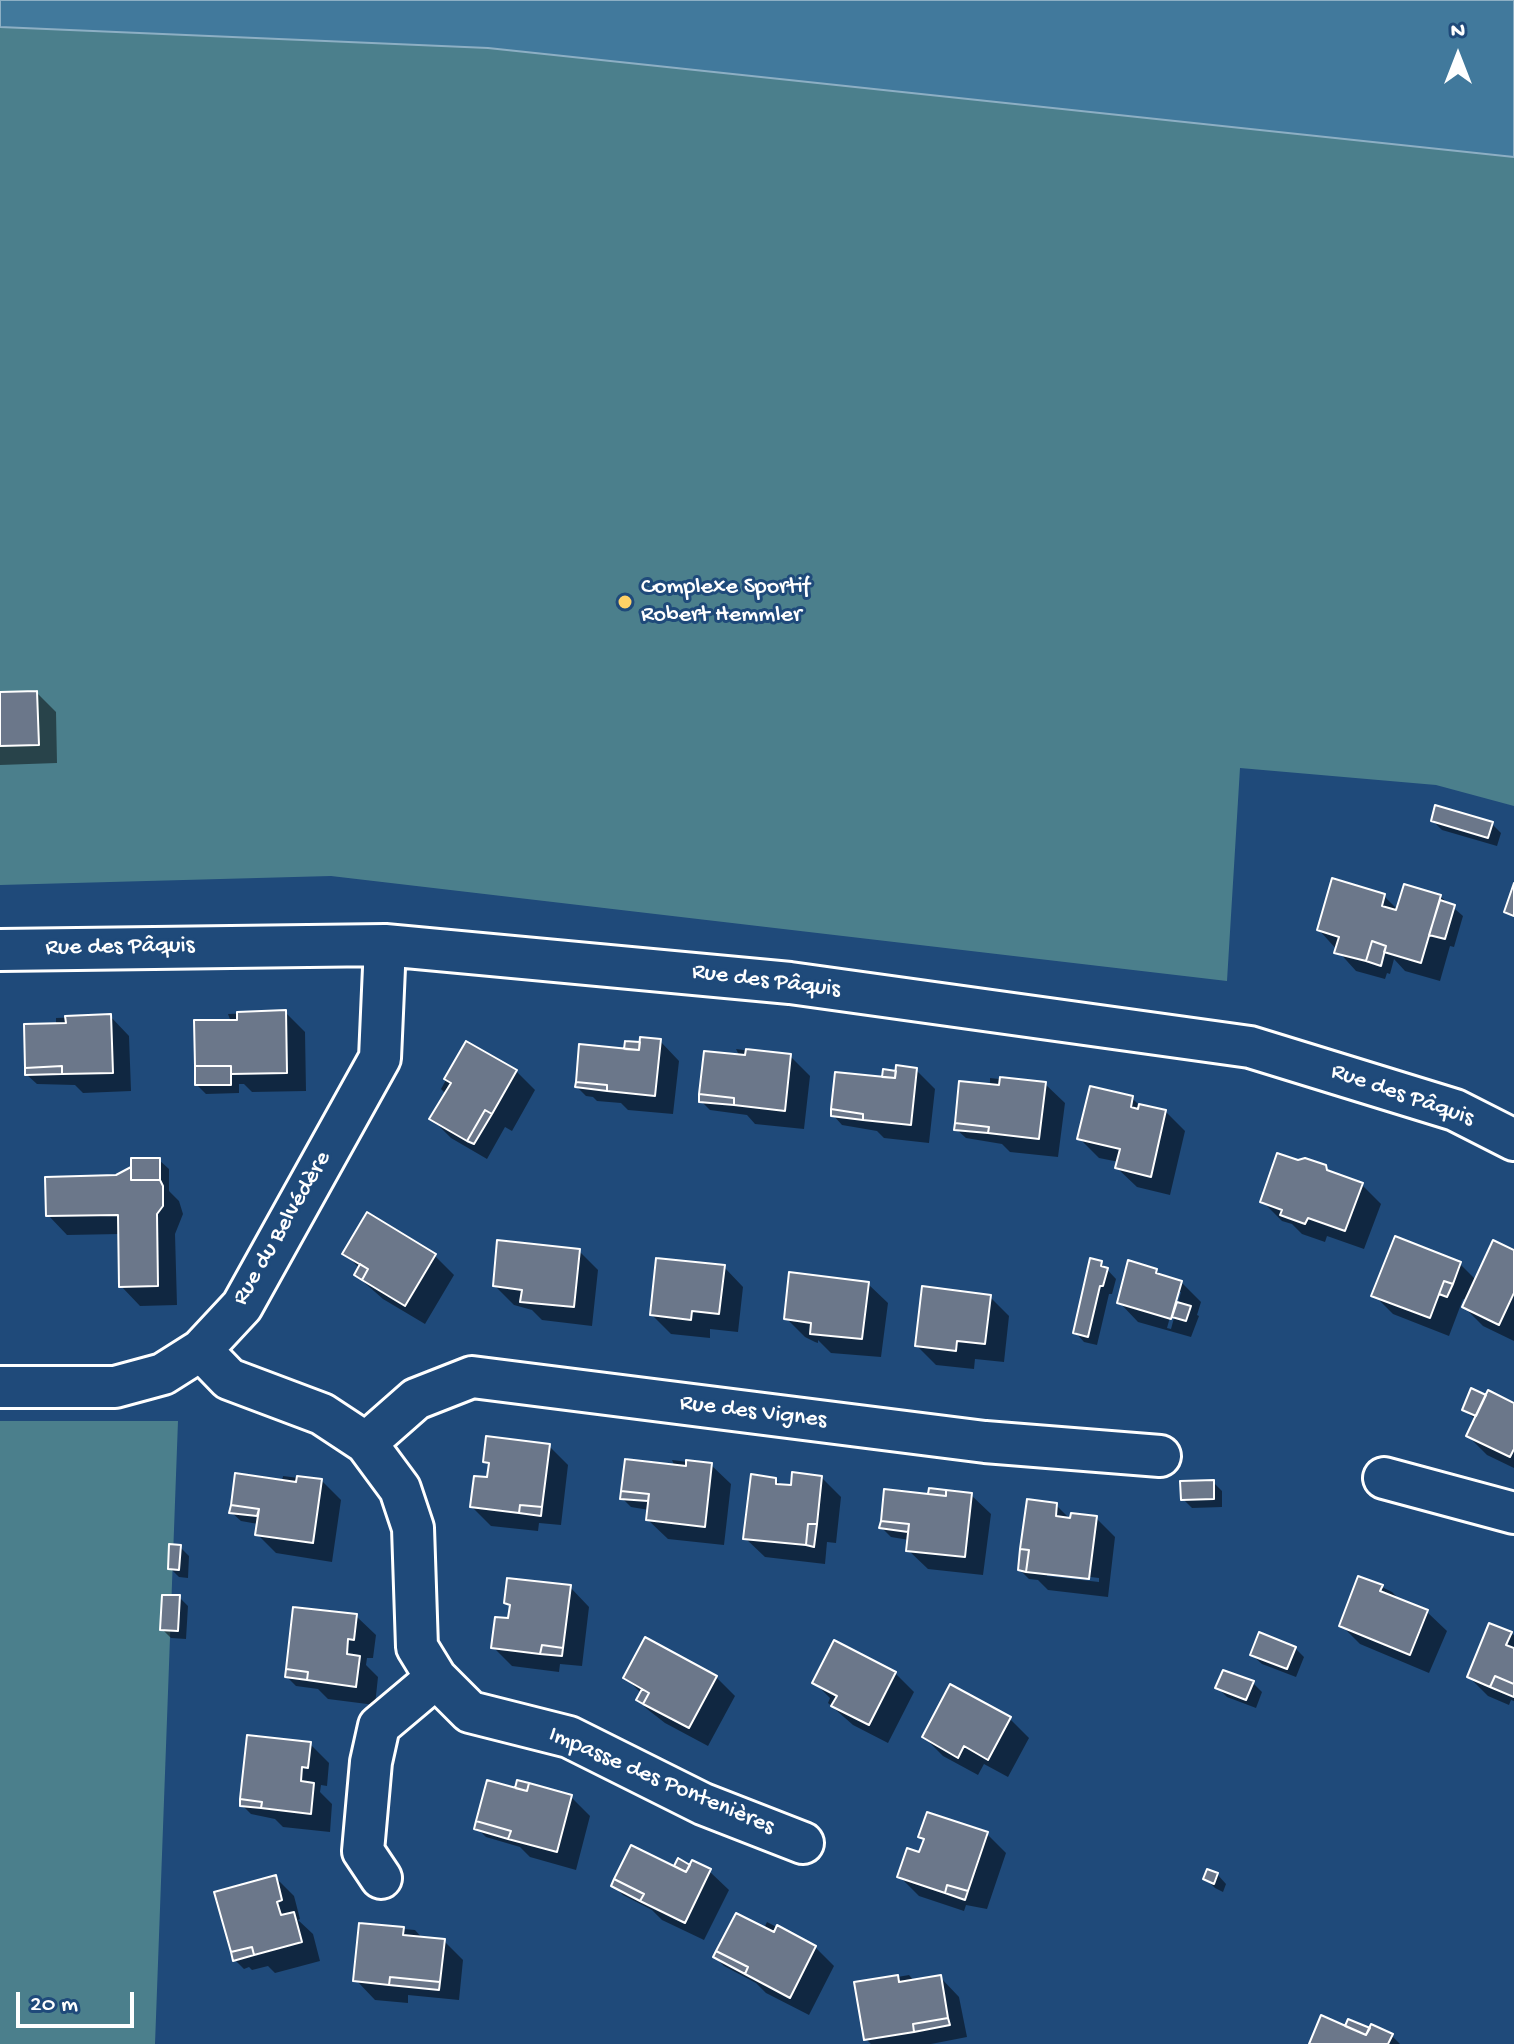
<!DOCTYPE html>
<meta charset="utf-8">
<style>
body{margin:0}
#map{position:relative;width:1514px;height:2044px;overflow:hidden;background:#1f4a7a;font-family:"Gochi Hand",sans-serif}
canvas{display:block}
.north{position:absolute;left:1418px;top:16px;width:80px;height:80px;-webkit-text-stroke:6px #1f4a7a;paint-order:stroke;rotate:0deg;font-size:22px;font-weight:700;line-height:32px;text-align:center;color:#fff}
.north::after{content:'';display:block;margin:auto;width:28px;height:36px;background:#fff;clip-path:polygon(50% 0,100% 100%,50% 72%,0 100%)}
.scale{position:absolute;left:16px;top:1992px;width:118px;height:36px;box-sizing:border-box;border:4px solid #fff;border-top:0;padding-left:10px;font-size:24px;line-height:28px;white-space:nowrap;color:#fff;-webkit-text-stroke:6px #1f4a7a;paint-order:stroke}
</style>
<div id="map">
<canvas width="1514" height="2044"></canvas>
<div class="north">N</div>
<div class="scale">20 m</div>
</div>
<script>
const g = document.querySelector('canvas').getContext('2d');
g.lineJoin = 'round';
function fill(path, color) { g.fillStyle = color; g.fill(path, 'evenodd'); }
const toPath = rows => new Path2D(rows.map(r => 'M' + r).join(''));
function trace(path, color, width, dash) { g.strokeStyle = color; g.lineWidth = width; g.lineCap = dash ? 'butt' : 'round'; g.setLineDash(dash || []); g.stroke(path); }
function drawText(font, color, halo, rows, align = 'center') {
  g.font = font + ' "Gochi Hand",sans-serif'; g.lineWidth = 6; g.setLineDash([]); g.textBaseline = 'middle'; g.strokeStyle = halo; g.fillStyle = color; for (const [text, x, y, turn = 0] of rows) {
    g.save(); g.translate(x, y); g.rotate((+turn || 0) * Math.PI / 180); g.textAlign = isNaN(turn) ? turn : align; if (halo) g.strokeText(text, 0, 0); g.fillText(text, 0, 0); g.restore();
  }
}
fill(toPath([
 [0,27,488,48,1514,157,1514,806,1436,785,1240,768,1227,981,331,876,0,885],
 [0,1421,178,1421,155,2044,0,2044]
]), '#4b7f8c');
const water = toPath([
 [0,0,1514,0,1514,157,488,48,0,27,0,0]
]);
fill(water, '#41799c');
trace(water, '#8dafc4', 2);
fill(toPath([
 [37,693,56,712,57,763,0,765,0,694],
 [1433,821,1492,824,1501,833,1497,846,1442,830],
 [1384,896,1398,910,1440,896,1463,916,1454,947,1450,946,1440,981,1405,971,1394,959,1390,974,1387,973,1385,979,1356,971,1319,930],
 [285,1012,305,1032,306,1091,252,1092,244,1084,239,1084,239,1093,206,1094,197,1085,231,1022,228,1014],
 [110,1016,129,1036,131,1091,83,1093,75,1085,37,1084,27,1075,56,1025,56,1018],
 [660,1041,679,1061,673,1114,628,1110,621,1103,597,1101,593,1097,586,1096,577,1087],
 [736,1049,790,1056,810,1076,804,1129,755,1124,747,1115,710,1110,701,1101,740,1057],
 [916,1070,935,1089,929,1143,884,1138,877,1131,842,1125,833,1115,884,1079],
 [516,1071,535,1090,512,1131,505,1127,487,1159,451,1138,432,1119,446,1094,441,1089,446,1080],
 [990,1078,1045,1084,1065,1103,1058,1157,1010,1152,1002,1144,966,1138,956,1129,993,1086,990,1083],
 [1132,1098,1140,1106,1165,1111,1185,1131,1170,1195,1137,1187,1117,1168,1119,1162,1099,1158,1080,1139],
 [159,1160,169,1169,169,1191,179,1201,183,1214,175,1234,177,1305,140,1306,121,1286,120,1234,67,1235,48,1215,116,1177],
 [1325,1167,1333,1175,1362,1185,1381,1204,1364,1249,1327,1236,1325,1242,1302,1234,1292,1224,1282,1221,1263,1202],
 [579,1251,598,1270,592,1326,542,1320,532,1310,514,1305,495,1286],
 [1514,1252,1514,1341,1483,1326,1464,1307,1467,1300,1463,1299,1449,1336,1393,1314,1374,1295,1460,1264,1476,1280],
 [345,1253,435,1256,454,1275,425,1324,383,1299,366,1284,356,1275,360,1269],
 [1101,1263,1116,1279,1112,1294,1109,1294,1097,1345,1084,1342,1075,1332],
 [724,1267,743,1287,738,1332,710,1329,710,1338,671,1334,652,1315],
 [1156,1270,1163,1277,1181,1282,1201,1302,1197,1315,1199,1316,1191,1337,1138,1322,1119,1302],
 [1177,1292,1181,1292,1171,1329,1167,1328],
 [868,1284,888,1303,881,1357,831,1353,818,1340,818,1343,815,1342,805,1337,786,1318],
 [990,1297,1009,1316,1004,1362,975,1359,974,1369,936,1365,917,1346],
 [1514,1405,1514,1468,1487,1455,1468,1436,1476,1420,1464,1410],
 [549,1446,568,1465,561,1525,539,1523,538,1531,491,1526,472,1507,489,1479,490,1467,485,1461],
 [672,1460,711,1465,731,1484,724,1545,668,1539,648,1520,649,1510,631,1507,622,1498,675,1467],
 [283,1476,322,1481,341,1500,332,1562,276,1553,257,1534,258,1524,241,1521,231,1512,282,1482],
 [822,1478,841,1497,836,1543,827,1542,825,1564,765,1557,745,1538,776,1480,782,1486,792,1487],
 [1213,1482,1222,1491,1222,1507,1192,1508,1183,1499],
 [971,1495,991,1514,983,1575,928,1569,908,1550,909,1540,891,1537,882,1528,930,1496],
 [1056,1505,1072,1521,1096,1518,1115,1537,1108,1597,1048,1590,1038,1580,1029,1579,1020,1570],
 [1047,1572,1099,1578,1099,1582,1047,1576],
 [180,1547,189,1556,188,1578,179,1577,170,1568],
 [570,1587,589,1607,582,1666,560,1664,559,1672,512,1666,493,1647,509,1621,512,1608,506,1602],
 [1382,1587,1392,1592,1401,1601,1427,1612,1447,1631,1429,1673,1360,1644,1341,1625],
 [179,1597,188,1606,186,1639,171,1638,162,1629],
 [356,1616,376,1635,373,1658,367,1658,366,1665,378,1677,375,1705,328,1699,318,1689,296,1686,287,1677],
 [1490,1626,1514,1635,1514,1701,1511,1700,1509,1705,1488,1696,1469,1677],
 [1295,1648,1304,1657,1296,1677,1262,1664,1252,1655],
 [895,1673,914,1692,888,1743,853,1725,828,1703,830,1698,815,1683],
 [716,1677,735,1696,708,1746,665,1723,647,1709,638,1700,641,1693,626,1678],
 [1253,1683,1262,1692,1256,1708,1227,1697,1218,1688],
 [951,1687,1010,1719,1029,1738,1008,1777,984,1764,978,1775,943,1756,924,1737],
 [310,1744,329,1763,327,1786,321,1785,320,1792,332,1804,330,1832,283,1827,275,1819,251,1814,242,1805],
 [517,1790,571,1797,590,1816,576,1870,530,1857,520,1847,486,1837,477,1828],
 [987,1834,1006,1853,987,1909,966,1905,964,1911,919,1896,900,1877,921,1855,925,1841,920,1836],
 [676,1866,709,1871,729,1890,704,1940,662,1920,652,1910,623,1895,613,1885,682,1872],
 [1217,1874,1226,1884,1223,1892,1215,1888,1206,1879],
 [275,1877,294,1896,300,1919,298,1920,313,1934,320,1961,275,1973,268,1966,252,1970,249,1967,244,1969,235,1960],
 [767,1922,815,1947,834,1966,809,2015,766,1993,756,1983,724,1966,715,1957,771,1932,765,1926],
 [361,1925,415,1930,423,1939,444,1941,463,1960,459,2000,408,1995,408,2003,375,2000,356,1980],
 [909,1975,915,1982,940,1977,959,1997,967,2037,931,2044,871,2044,866,2039,857,1984],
 [1346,2028,1370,2030,1392,2036,1400,2044,1311,2044]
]), '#0007');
const building = toPath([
 [37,691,39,745,0,746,0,692,37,691],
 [1435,805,1493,822,1488,838,1431,821,1435,805],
 [1332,878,1385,894,1382,906,1396,910,1404,884,1441,895,1421,963,1384,952,1386,946,1372,941,1366,961,1334,953,1339,937,1317,930,1332,878],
 [1514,883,1514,916,1504,912,1514,883],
 [1440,900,1455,905,1445,939,1429,935,1440,900],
 [1372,941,1386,946,1381,966,1366,961,1372,941],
 [286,1010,287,1073,231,1074,231,1066,195,1066,194,1020,237,1020,237,1012,286,1010],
 [111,1014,113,1073,62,1074,62,1066,25,1068,24,1024,66,1023,65,1016,111,1014],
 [640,1037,661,1039,655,1096,607,1091,607,1085,576,1082,579,1044,639,1050,640,1037],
 [466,1041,517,1070,492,1114,485,1110,467,1141,429,1119,451,1083,444,1079,466,1041],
 [625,1041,640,1042,639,1050,624,1049,625,1041],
 [746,1049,791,1054,785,1111,734,1105,734,1098,699,1094,704,1051,745,1055,746,1049],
 [896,1065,917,1068,911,1125,863,1120,863,1114,831,1109,835,1072,895,1078,896,1065],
 [62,1066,62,1074,25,1075,25,1068,62,1066],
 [195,1066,231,1066,231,1085,195,1085,195,1066],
 [883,1069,896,1071,895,1078,882,1077,883,1069],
 [1000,1077,1046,1082,1039,1139,988,1133,989,1127,955,1123,959,1081,999,1085,1000,1077],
 [576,1082,607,1085,607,1091,575,1087,576,1082],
 [1090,1086,1133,1096,1131,1107,1138,1109,1139,1104,1166,1110,1151,1177,1115,1168,1120,1149,1077,1139,1090,1086],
 [699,1094,734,1098,734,1105,699,1102,699,1094],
 [831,1109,863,1114,863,1120,831,1116,831,1109],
 [485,1110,492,1114,474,1144,467,1141,485,1110],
 [955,1123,989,1127,988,1133,954,1130,955,1123],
 [1277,1153,1298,1160,1305,1158,1326,1165,1327,1170,1363,1183,1345,1231,1308,1218,1305,1224,1280,1215,1282,1210,1260,1202,1277,1153],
 [131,1158,160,1158,160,1180,131,1180,131,1158],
 [131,1167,131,1180,160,1180,163,1186,163,1206,157,1214,158,1286,119,1287,118,1215,46,1216,45,1177,116,1175,131,1167],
 [367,1212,436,1254,405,1306,362,1280,368,1269,342,1254,367,1212],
 [1395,1236,1461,1262,1453,1284,1444,1281,1430,1318,1371,1296,1395,1236],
 [497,1240,580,1249,574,1307,520,1302,522,1290,493,1286,497,1240],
 [1493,1240,1514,1250,1514,1293,1499,1325,1462,1307,1493,1240],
 [656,1258,725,1265,719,1314,692,1311,691,1320,650,1315,656,1258],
 [1090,1258,1102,1261,1101,1266,1108,1268,1103,1286,1100,1286,1088,1337,1073,1333,1090,1258],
 [1128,1260,1157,1269,1156,1273,1182,1281,1171,1319,1117,1303,1128,1260],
 [360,1264,368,1269,362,1280,354,1275,360,1264],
 [789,1272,869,1282,862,1339,810,1334,811,1323,784,1319,789,1272],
 [1444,1281,1453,1284,1447,1297,1439,1294,1444,1281],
 [922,1286,991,1295,985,1344,957,1341,956,1351,915,1346,922,1286],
 [1177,1302,1191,1306,1186,1321,1172,1317,1177,1302],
 [1471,1388,1486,1395,1476,1416,1462,1410,1471,1388],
 [1488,1390,1514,1403,1514,1449,1510,1457,1466,1436,1488,1390],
 [486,1436,550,1444,542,1507,520,1505,519,1513,470,1507,474,1476,487,1477,489,1463,483,1462,486,1436],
 [625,1459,686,1466,686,1460,712,1463,705,1527,646,1520,649,1494,621,1491,625,1459],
 [792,1472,822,1476,817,1524,808,1524,806,1545,743,1539,751,1474,776,1478,776,1484,791,1485,792,1472],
 [235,1473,296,1482,297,1476,322,1479,313,1543,255,1535,259,1509,231,1505,235,1473],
 [1214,1480,1214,1499,1181,1500,1180,1481,1214,1480],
 [929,1488,946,1490,946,1496,928,1494,929,1488],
 [884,1489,946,1496,946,1490,972,1493,965,1557,906,1551,909,1524,881,1521,884,1489],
 [621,1491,649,1494,648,1501,620,1499,621,1491],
 [1027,1499,1057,1503,1056,1516,1070,1518,1071,1513,1097,1516,1089,1579,1026,1572,1029,1550,1020,1549,1027,1499],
 [231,1505,259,1509,257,1516,229,1513,231,1505],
 [520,1505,542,1507,541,1516,519,1513,520,1505],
 [881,1521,909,1524,908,1532,879,1528,881,1521],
 [808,1524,817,1524,814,1547,806,1545,808,1524],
 [169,1544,181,1545,179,1570,168,1569,169,1544],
 [1020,1549,1029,1550,1026,1572,1018,1570,1020,1549],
 [1358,1576,1383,1585,1380,1591,1428,1610,1410,1655,1339,1626,1358,1576],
 [507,1578,571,1585,563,1648,542,1645,540,1654,491,1648,495,1617,508,1618,510,1605,504,1603,507,1578],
 [162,1595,180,1595,178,1631,160,1630,162,1595],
 [293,1607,357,1614,354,1640,348,1639,347,1654,360,1656,356,1687,307,1680,308,1672,286,1669,293,1607],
 [1489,1623,1512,1632,1506,1645,1514,1648,1514,1684,1495,1676,1490,1687,1467,1677,1489,1623],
 [1259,1632,1296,1647,1287,1669,1250,1655,1259,1632],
 [645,1637,717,1676,689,1728,643,1704,649,1693,623,1678,645,1637],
 [834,1640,896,1672,869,1725,831,1706,837,1696,812,1683,834,1640],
 [542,1645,563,1648,562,1656,540,1654,542,1645],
 [286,1669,308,1672,307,1680,285,1677,286,1669],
 [1223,1670,1254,1681,1246,1700,1215,1688,1223,1670],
 [1495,1676,1514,1684,1514,1697,1490,1687,1495,1676],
 [950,1684,1011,1717,988,1760,964,1746,958,1758,922,1737,950,1684],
 [642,1689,649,1693,643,1704,636,1700,642,1689],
 [247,1735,311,1742,308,1768,302,1767,301,1781,314,1783,311,1814,261,1808,262,1802,240,1799,247,1735],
 [487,1780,527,1791,529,1783,572,1795,557,1852,508,1839,511,1831,476,1821,487,1780],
 [517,1780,529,1783,527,1791,515,1788,517,1780],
 [240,1799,262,1802,261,1808,240,1806,240,1799],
 [927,1812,988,1832,968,1891,947,1885,945,1893,897,1877,907,1848,919,1852,924,1839,918,1837,927,1812],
 [476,1821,511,1831,508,1839,474,1829,476,1821],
 [631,1845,686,1872,692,1860,711,1869,685,1923,640,1901,644,1894,614,1879,631,1845],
 [678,1858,690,1865,686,1872,674,1866,678,1858],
 [1207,1869,1218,1873,1214,1884,1203,1879,1207,1869],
 [276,1875,282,1900,277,1902,281,1915,294,1912,302,1942,254,1955,252,1947,231,1952,214,1892,276,1875],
 [614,1879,644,1894,640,1901,611,1886,614,1879],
 [947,1885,968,1891,965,1900,945,1893,947,1885],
 [736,1913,774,1932,777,1925,816,1946,790,1998,745,1974,748,1967,716,1951,736,1913],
 [359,1923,404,1927,403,1935,445,1939,440,1982,390,1977,389,1985,353,1981,359,1923],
 [252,1947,254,1955,233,1961,231,1952,252,1947],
 [716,1951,748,1967,745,1974,713,1957,716,1951],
 [898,1975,899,1982,941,1975,948,2018,913,2024,914,2032,864,2040,854,1982,898,1975],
 [390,1977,440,1982,439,1990,389,1985,390,1977],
 [1321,2015,1366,2035,1371,2024,1393,2034,1388,2044,1309,2044,1321,2015],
 [948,2018,950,2025,914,2032,913,2024,948,2018],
 [1348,2019,1370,2028,1366,2035,1345,2026,1348,2019]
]);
fill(building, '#6b778a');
trace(building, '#fff', 2);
const minor = toPath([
 [0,950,385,945,790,983,1250,1047,1455,1110,1514,1140],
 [201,1350,229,1379,322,1414,366,1443,400,1489,413,1528,417,1647,436,1678,470,1712,569,1737,703,1804,803,1843],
 [0,1387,115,1387,163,1374,201,1350,242,1306,380,1058,385,945],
 [366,1443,416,1399,472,1377,985,1442,1160,1456],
 [1384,1478,1514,1513],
 [381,1878,363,1851,371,1762,379,1726,436,1678]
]);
trace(minor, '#fff', 46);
trace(minor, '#1f4a7a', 40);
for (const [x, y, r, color] of [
 [625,602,8,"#ffd166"]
]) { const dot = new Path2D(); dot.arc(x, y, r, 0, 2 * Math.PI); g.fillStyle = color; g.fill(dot); trace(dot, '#1f4a7a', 3); }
drawText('24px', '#fff', '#1f4a7a', [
 ["Complexe Sportif",641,588],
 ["Robert Hemmler",641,616]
], 'left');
drawText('24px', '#fff', '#1f4a7a', [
 ["Rue des Pâquis",120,948,-1],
 ["Rue des Pâquis",766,982,7],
 ["Rue des Pâquis",1402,1096,19],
 ["Rue du Belvédère",283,1229,-60],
 ["Rue des Vignes",753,1413,7],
 ["Impasse des Pontenières",661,1782,23]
]);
</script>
